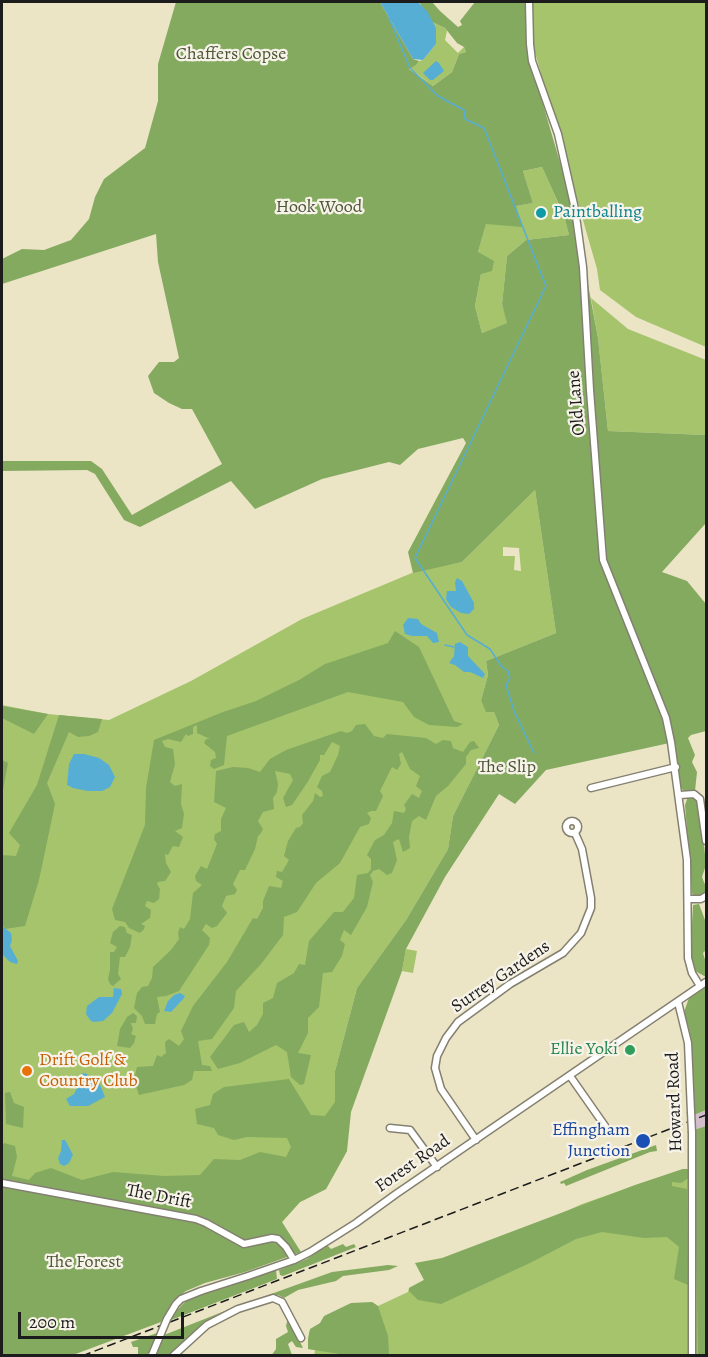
<!DOCTYPE html>
<style>
body{margin:0}
#map{position:relative;width:708px;height:1357px;overflow:hidden;background:#ebe5c6;font-family:Alegreya,serif}
canvas{display:block}
.frame{position:absolute;inset:0;border:3px solid #1c1c1c;pointer-events:none}
.scale{position:absolute;left:18px;top:1312px;width:166px;height:27px;box-sizing:border-box;border:3px solid #1c1c1c;border-top:0;padding-left:8px;font-size:18px;line-height:21px;white-space:nowrap;color:#1c1c1c;-webkit-text-stroke:4px #f7f3e8;paint-order:stroke}
</style>
<div id="map">
<canvas width="708" height="1357"></canvas>
<div class="frame"></div>
<div class="scale">200 m</div>
</div>
<script>
const g = document.querySelector('canvas').getContext('2d');
g.lineJoin = 'round';
function fill(path, color) { g.fillStyle = color; g.fill(path, 'evenodd'); }
const toPath = rows => new Path2D(rows.map(r => 'M' + r).join(''));
function trace(path, color, width, dash) { g.strokeStyle = color; g.lineWidth = width; g.lineCap = dash ? 'butt' : 'round'; g.setLineDash(dash || []); g.stroke(path); }
function drawText(font, color, halo, rows, align = 'center') {
  g.font = font + ' Alegreya,serif'; g.lineWidth = 4.5; g.setLineDash([]); g.textBaseline = 'middle'; g.strokeStyle = halo; g.fillStyle = color; for (const [text, x, y, turn = 0] of rows) {
    g.save(); g.translate(x, y); g.rotate((+turn || 0) * Math.PI / 180); g.textAlign = isNaN(turn) ? turn : align; if (halo) g.strokeText(text, 0, 0); g.fillText(text, 0, 0); g.restore();
  }
}
fill(toPath([
 [706,1110,706,1126,694,1130,694,1115]
]), '#d1bdcb');
fill(toPath([
 [532,2,706,2,706,347,636,317,600,290,597,269,534,49],
 [432,22,445,28,447,31,445,40,458,53,464,47,466,52,459,54,452,72,433,86,409,68,416,65,419,61,423,60,436,44,436,28],
 [542,167,564,216,569,235,526,240,507,256,502,304,508,323,482,333,475,306,481,274,478,252,486,223,515,206,533,203,523,171],
 [591,298,628,329,706,360,706,435,608,431,598,338],
 [535,490,556,633,486,661,488,675,481,700,494,712,499,725,453,816,448,849,406,920,357,988,335,1071,335,1102,347,1151,326,1189,300,1202,282,1222,2,1177,2,705,48,714,109,720,191,681,302,619,419,570,462,562],
 [503,547,519,548,521,571,514,570,515,556,503,556],
 [406,949,417,951,413,973,402,971],
 [683,1169,695,1170,706,1355,314,1356,315,1350,308,1349,309,1332,372,1302,378,1306,408,1292,409,1288,424,1280,423,1276,582,1204]
]), '#a5c46c');
fill(toPath([
 [176,2,380,2,413,59,419,61,416,65,409,69,433,86,452,72,459,54,466,52,464,47,457,43,445,28,432,22,419,2,432,2,440,11,458,27,462,25,460,21,475,2,527,2,528,53,573,207,561,209,542,167,523,171,533,203,516,206,522,227,486,224,478,252,494,261,492,271,481,274,475,306,482,333,507,323,502,304,507,256,526,240,569,235,564,216,575,215,598,338,608,431,706,435,706,523,662,572,687,581,706,604,706,731,691,735,688,738,695,755,692,762,697,772,695,791,685,792,681,788,674,742,546,770,515,804,499,794,445,877,406,949,402,971,351,1112,347,1151,326,1189,300,1202,282,1222,301,1252,245,1272,205,1283,186,1291,174,1300,161,1322,73,1355,2,1355,2,1147,4,1143,15,1146,17,1157,12,1176,29,1180,35,1173,51,1168,82,1180,113,1172,164,1176,200,1175,214,1159,240,1160,260,1152,286,1157,291,1147,287,1138,247,1137,234,1140,218,1135,214,1128,197,1124,195,1109,210,1105,213,1094,224,1087,289,1079,311,1115,325,1116,335,1102,335,1071,357,988,406,920,448,849,453,816,499,725,494,712,486,712,481,700,488,675,486,661,556,633,535,490,462,562,413,573,408,552,466,443,463,438,418,449,400,465,389,462,322,479,255,509,231,481,140,527,124,520,95,474,87,470,2,471,2,461,91,461,102,469,132,515,222,464,192,409,182,409,169,403,154,393,148,376,159,362,174,362,179,358,158,262,156,234,2,284,2,259,22,249,44,250,71,240,89,219,95,197,104,179,145,148,158,101,158,64],
 [395,631,419,647,454,721,463,724,457,727,429,725,414,717,403,702,348,692,227,736,224,765,214,769,210,766,211,760,216,758,215,752,204,743,206,739,210,739,197,733,197,725,193,727,193,734,188,736,186,734,181,742,168,739,162,741,165,747,173,749,175,764,170,782,175,786,182,784,181,804,184,814,182,828,175,831,183,837,179,847,173,846,168,855,165,854,166,863,171,872,165,881,158,882,157,884,160,889,159,899,154,903,147,901,145,906,151,910,150,918,141,924,145,926,144,929,140,933,129,928,125,922,115,920,112,909,145,825,146,788,154,740,223,712,256,701,299,680,325,664,388,643],
 [2,706,48,714,34,734,2,718],
 [59,715,102,719,98,732,89,736,78,737,69,732,47,783,55,804,39,880,25,926,5,929,2,923,2,855,16,856,20,845,9,833,37,785],
 [365,724,374,736,383,738,387,734,426,738,436,744,443,740,451,741,453,748,463,752,470,742,474,741,479,748,471,750,466,757,466,764,448,786,436,796,426,820,419,816,412,821,409,837,410,848,403,852,399,839,393,842,397,860,392,873,387,875,379,869,373,871,370,875,373,882,367,907,351,935,344,930,340,940,345,944,342,956,332,972,323,973,319,1007,308,1018,308,1033,298,1053,311,1055,304,1084,300,1085,291,1077,287,1052,276,1045,240,1063,218,1069,210,1057,234,1025,244,1022,249,1032,257,1025,263,1014,263,1003,273,998,277,983,294,973,299,964,305,965,309,941,334,912,343,912,354,898,357,875,368,873,371,869,371,859,367,855,375,840,384,835,392,823,394,811,404,813,406,809,404,805,412,794,419,798,422,791,416,786,420,776,410,769,402,752,399,754,401,764,397,770,392,767,380,791,383,796,376,811,371,811,367,813,371,818,369,824,360,827,340,863,316,883,297,912,284,917,283,935,261,964,236,991,234,1008,212,1039,198,1041,202,1065,210,1066,212,1071,194,1071,192,1080,184,1085,139,1095,134,1080,137,1067,153,1066,157,1055,161,1057,166,1053,165,1042,169,1039,179,1046,184,1039,181,1031,193,1006,227,962,253,918,257,919,263,908,263,901,269,886,281,888,283,881,276,877,277,871,282,872,289,860,284,856,288,841,296,828,300,827,303,823,302,815,313,801,315,793,320,797,323,796,322,791,317,787,322,776,330,772,338,755,340,746,332,742,324,755,320,755,320,760,307,783,292,805,286,807,283,798,293,780,290,774,275,771,278,784,277,792,273,798,274,809,263,812,258,821,263,829,261,833,258,836,255,849,245,870,240,870,233,884,237,890,235,894,226,896,222,906,227,913,217,926,212,928,206,924,202,930,210,938,209,945,179,991,166,996,157,997,160,1012,157,1014,155,1024,145,1024,142,1016,134,1008,137,993,142,987,148,986,152,978,153,967,171,950,179,939,178,933,180,927,184,929,190,919,193,893,202,885,196,881,195,876,201,866,207,869,217,844,214,839,215,834,221,831,221,819,226,808,214,802,216,771,233,767,248,768,260,772,270,759,286,750,341,731,347,733,352,731,356,725],
 [2,760,8,763,2,795],
 [688,797,695,797,700,804,706,865,702,877,706,887,706,893,701,896,694,896,692,893,685,805],
 [699,904,705,920,706,937,706,950,703,953,706,963,706,977,695,971,690,961,693,905],
 [120,926,125,927,127,933,132,935,130,947,125,957,120,957,118,974,121,979,113,986,110,984,108,979,110,970,110,952,114,952,117,947,110,943,113,932],
 [706,985,706,1110,694,1115,689,1029,684,1012,689,998],
 [133,1013,137,1016,136,1023,131,1023,133,1029,131,1034,136,1036,134,1043,130,1048,117,1046,120,1029,127,1017],
 [10,1092,14,1103,24,1107,23,1128,6,1124,5,1093],
 [706,1126,706,1355,698,1355,694,1130],
 [656,1145,657,1151,650,1152,566,1186,564,1183,561,1184,560,1182,587,1170],
 [683,1169,689,1169,690,1177,681,1183,672,1182,672,1186,687,1189,688,1285,674,1279,679,1247,667,1237,644,1238,602,1232,576,1239,530,1263,441,1304,418,1300,409,1291,409,1288,424,1280,415,1263,442,1258,635,1185],
 [343,1244,346,1247,354,1244,356,1247,283,1276,280,1275,279,1270,307,1259,327,1245,331,1249],
 [388,1265,398,1266,389,1270,343,1276,336,1281,298,1290,284,1298,278,1295,266,1297,190,1337,170,1355,156,1356,164,1335,235,1307,332,1272],
 [276,1270,277,1279,171,1320,174,1313,190,1297],
 [372,1302,378,1306,388,1336,389,1355,346,1355,308,1349,308,1339,310,1329,320,1323,324,1316,351,1303],
 [288,1317,303,1348,296,1347,292,1341,288,1344,292,1355,271,1356,276,1349,276,1339,288,1332,286,1326],
 [157,1333,148,1355,138,1355,138,1347,133,1347,131,1342]
]), '#84aa60');
fill(toPath([
 [380,2,418,2,427,11,436,28,436,44,423,60,413,59],
 [436,61,439,63,444,71,433,80,430,80,423,73],
 [457,578,462,581,474,603,474,609,469,614,461,613,451,607,446,599,447,591,456,591,455,582],
 [408,618,418,619,421,624,437,633,439,642,433,643,427,636,412,636,405,634,403,625],
 [460,642,468,647,468,656,485,674,483,678,470,672,464,672,455,665,449,663,454,656,455,644],
 [74,754,84,754,99,758,109,765,115,777,110,787,102,791,88,791,73,788,67,785,69,764],
 [2,926,11,933,12,940,10,946,18,961,17,964,10,962,2,954],
 [114,988,121,989,122,994,112,1013,103,1021,93,1022,90,1020,86,1014,87,1006,99,997,113,997],
 [180,993,185,996,184,998,171,1012,164,1011,168,1001,174,995],
 [83,1073,87,1074,92,1082,99,1082,105,1097,88,1106,70,1106,66,1099,74,1094,77,1088,76,1079],
 [62,1140,65,1140,73,1155,69,1163,64,1166,60,1164,58,1158,61,1151]
]), '#57aed4');
trace(toPath([
 [389,18,410,68,438,96,464,110,465,119,484,128,546,286,415,558,467,635,490,649,502,667,508,671,510,678,506,685,514,711,534,753],
 [445,645,454,647]
]), '#57aed4', 1.5);
const minor = toPath([
 [529,2,530,44,532,61,558,134,575,209,583,267,590,390,603,560,666,718,671,742,687,860,688,958,692,973,700,986],
 [591,788,676,767],
 [680,795,694,794,700,799,706,841],
 '566 827a6 6 0 1 1 12 0a6 6 0 1 1-12 0Z',
 [689,899,701,899,706,896],
 [678,1002,688,1043,691,1112],
 [570,1076,605,1126],
 [390,1128,410,1130,437,1167],
 [692,1133,692,1356],
 [476,1140,441,1089,435,1068,437,1056,446,1038,458,1022,510,984,563,953,581,933,591,908,591,898,582,849,575,833],
 [2,1183,196,1219,206,1223,244,1244,272,1238,278,1239,286,1247,294,1260],
 [201,1291,248,1276,294,1260,310,1252,356,1223,396,1194,706,982],
 [173,1356,207,1325,238,1309,273,1298,282,1302,301,1338]
]);
trace(minor, '#848071', 9);
trace(minor, '#fff', 6);
trace(toPath([
 [82,1356,706,1115]
]), '#1c1c1c', 1.5, [9, 4.5]);
const minorBridge = toPath([
 [691,1112,692,1133],
 [152,1355,167,1319,176,1304,181,1299,201,1291]
]);
trace(minorBridge, '#848071', 9, []);
trace(minorBridge, '#fff', 6);
for (const [x, y, r, color] of [
 [541,213,6,"#0f9aa8"],
 [630,1050,6,"#2e9e5b"],
 [27,1071,6,"#e8710a"],
 [643,1141,8,"#1a4fb4"]
]) { const dot = new Path2D(); dot.arc(x, y, r, 0, 2 * Math.PI); g.fillStyle = color; g.fill(dot); trace(dot, '#f7f3e8', 2); }
drawText('18px', '#4c5738', '#f7f3e8', [
 ["Chaffers Copse",231,55],
 ["Hook Wood",319,208],
 ["The Slip",507,768],
 ["The Forest",84,1263]
]);
drawText('18px', '#0d838f', '#f7f3e8', [
 ["Paintballing",553,213]
], 'left');
drawText('18px', '#1c1c1c', '#f7f3e8', [
 ["Old Lane",577,403,-95],
 ["Surrey Gardens",501,977,-34],
 ["Howard Road",675,1102,-92],
 ["Forest Road",413,1164,-35],
 ["The Drift",159,1197,11]
]);
drawText('18px', '#27864d', '#f7f3e8', [
 ["Ellie Yoki",618,1050]
], 'right');
drawText('18px', '#c56008', '#f7f3e8', [
 ["Drift Golf &",39,1061],
 ["Country Club",39,1082]
], 'left');
drawText('18px', '#164399', '#f7f3e8', [
 ["Effingham",630,1131],
 ["Junction",630,1152]
], 'right');
</script>
